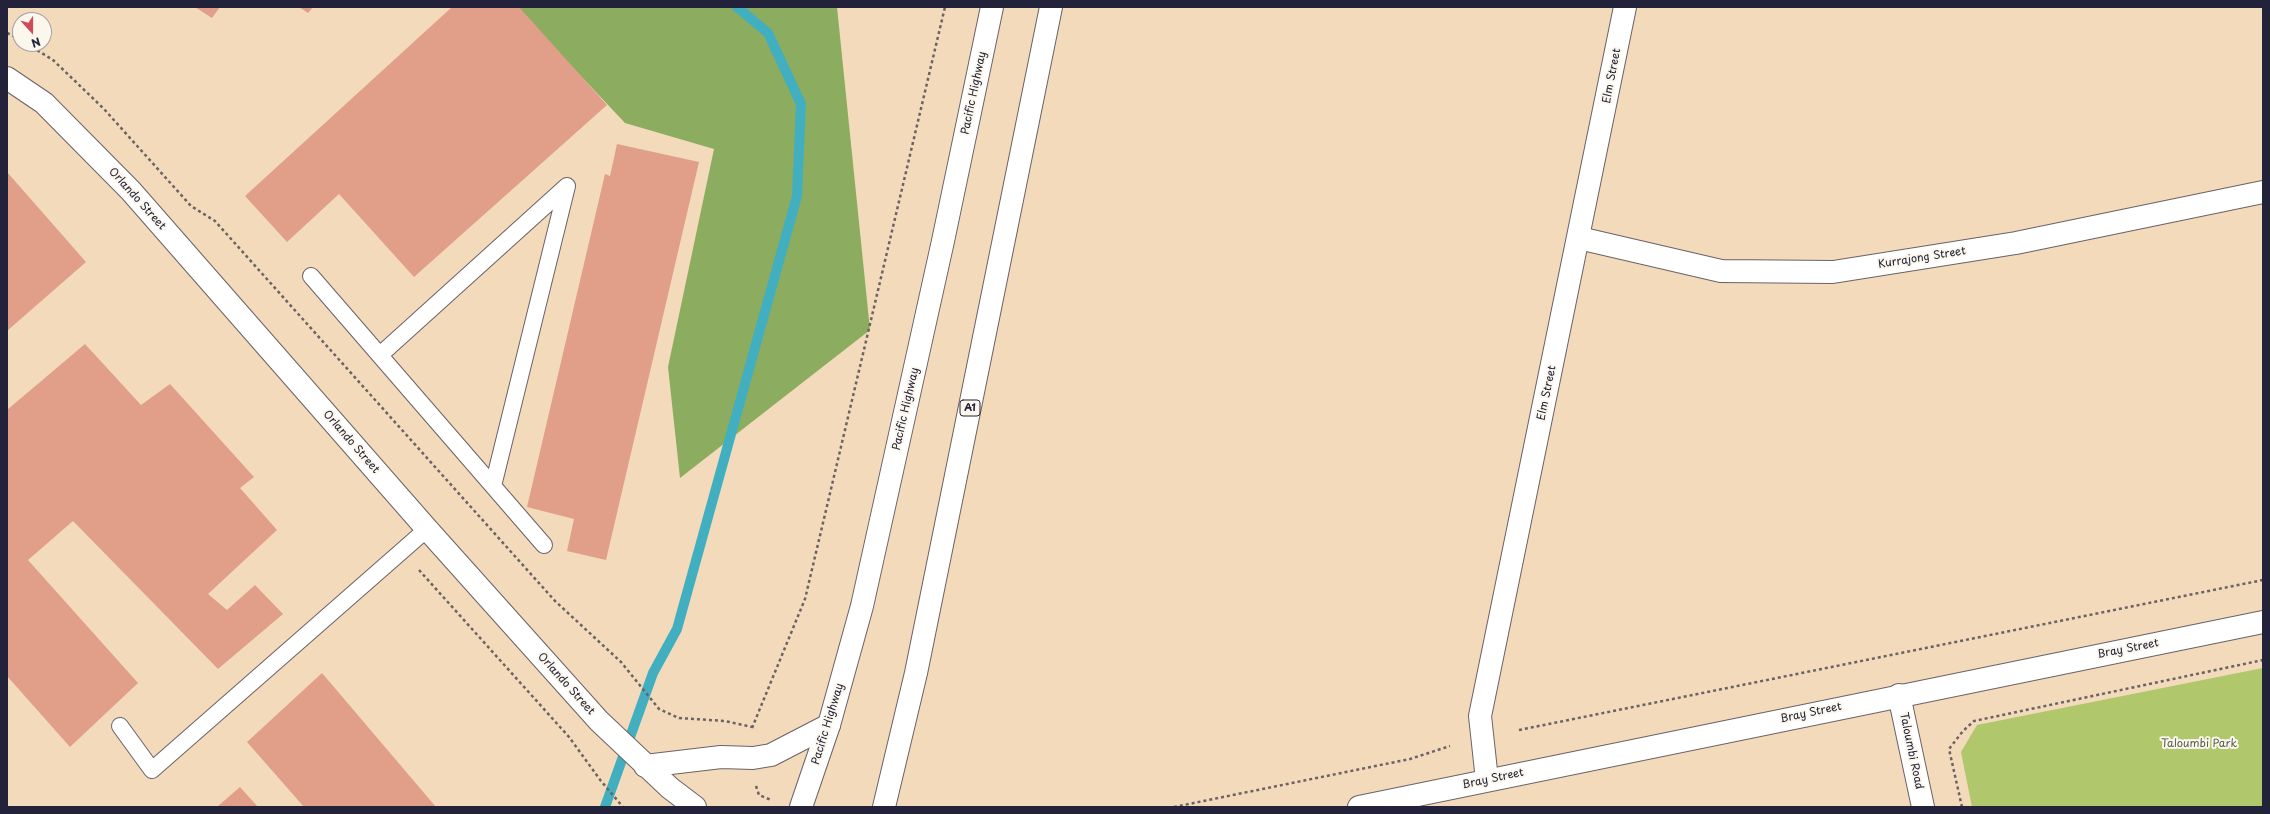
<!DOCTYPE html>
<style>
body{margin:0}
#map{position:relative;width:2270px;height:814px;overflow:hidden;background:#f2daba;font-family:"Playpen Sans",sans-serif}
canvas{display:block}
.frame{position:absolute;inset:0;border:8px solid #22223b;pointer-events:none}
.north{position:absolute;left:12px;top:12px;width:40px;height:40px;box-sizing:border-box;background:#fbf7ec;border:1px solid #a4a2a5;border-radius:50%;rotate:159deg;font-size:11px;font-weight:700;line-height:16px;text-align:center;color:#22223b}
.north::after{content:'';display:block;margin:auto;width:14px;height:18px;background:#d1495b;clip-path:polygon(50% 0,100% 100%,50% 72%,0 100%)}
</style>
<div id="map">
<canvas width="2270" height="814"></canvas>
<div class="frame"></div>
<div class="north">N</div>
</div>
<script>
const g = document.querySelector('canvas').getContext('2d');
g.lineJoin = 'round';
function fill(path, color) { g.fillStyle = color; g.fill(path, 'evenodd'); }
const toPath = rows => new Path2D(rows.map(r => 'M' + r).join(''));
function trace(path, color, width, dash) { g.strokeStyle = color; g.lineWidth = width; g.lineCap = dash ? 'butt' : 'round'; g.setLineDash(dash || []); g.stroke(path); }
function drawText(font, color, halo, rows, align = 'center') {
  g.font = font + ' "Playpen Sans",sans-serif'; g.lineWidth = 4; g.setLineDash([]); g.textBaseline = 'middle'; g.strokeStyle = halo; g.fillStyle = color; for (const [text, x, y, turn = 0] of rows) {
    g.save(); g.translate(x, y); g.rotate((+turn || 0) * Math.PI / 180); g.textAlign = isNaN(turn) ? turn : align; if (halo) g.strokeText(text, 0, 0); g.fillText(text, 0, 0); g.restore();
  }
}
fill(toPath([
 [2263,668,2263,807,1972,807,1961,752,1977,725]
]), '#b0c76c');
fill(toPath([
 [516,7,837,7,870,330,680,478,668,367,714,149,625,123]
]), '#8cac60');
trace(toPath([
 [605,807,653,673,677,629,797,196,801,104,768,33,737,7]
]), '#42afc0', 10);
fill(toPath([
 [195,7,220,7,212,18],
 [299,7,313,7,308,13],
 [452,7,519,7,607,105,414,277,339,194,287,242,245,196],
 [617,144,699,162,606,560,567,551,574,519,527,507,605,174,610,176],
 [7,172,86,262,7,331],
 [85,344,141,405,170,384,254,477,240,488,277,530,208,594,227,610,255,585,283,614,218,669,73,521,28,560,138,683,70,747,7,676,7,410],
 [322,673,436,807,304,807,247,742],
 [240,787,258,807,217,807]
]), '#e19f8a');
const service = toPath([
 [311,276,544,545],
 [380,355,567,186,493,486],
 [120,726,152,770,427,529]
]);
const minor = toPath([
 [1579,238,1721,271,1833,272,2016,243,2263,192],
 [1899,695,1923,807],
 [1487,780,1480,716,1625,7]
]);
const tertiary = toPath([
 [7,78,44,103,131,191,427,529,599,721,670,788,695,807],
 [645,766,721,757,753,758,771,755,829,725],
 [1359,807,2263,622]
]);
const trunk = toPath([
 [801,807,829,725,862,606,943,241,992,7],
 [884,807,916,673,1051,7]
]);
trace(service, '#6b6267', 18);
trace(minor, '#6b6267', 24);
trace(tertiary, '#6b6267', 24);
trace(trunk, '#6b6267', 24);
trace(toPath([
 [7,33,20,39],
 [27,44,53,60,76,82,104,109,191,206,215,221,555,601,621,662,659,709,679,718,725,721,752,727],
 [419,570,569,737,601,781,623,807],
 [752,728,805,599,945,7],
 [1519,730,2263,580],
 [756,786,759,795,771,800],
 [1174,807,1410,759,1450,746],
 [1962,807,1949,749,1963,731,1974,721,2263,660]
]), '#6b6267', 2.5, [3, 3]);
trace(service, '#fff', 16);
trace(minor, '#fff', 22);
trace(tertiary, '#fff', 22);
trace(trunk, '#fff', 22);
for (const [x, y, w] of [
 [970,408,20]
]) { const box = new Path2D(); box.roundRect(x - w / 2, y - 8, w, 16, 3); g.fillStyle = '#fbf7ec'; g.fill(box); trace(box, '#22223b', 1); }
drawText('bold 10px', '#22223b', null, [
 ["A1",970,408]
]);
drawText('11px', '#22223b', '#fbf7ec', [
 ["Elm Street",1612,76,-79],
 ["Pacific Highway",974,93,-78],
 ["Orlando Street",137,199,48],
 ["Kurrajong Street",1922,258,-9],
 ["Elm Street",1547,393,-78],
 ["Pacific Highway",906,409,-77],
 ["Orlando Street",351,442,49],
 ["Bray Street",2128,649,-11],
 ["Orlando Street",566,684,48],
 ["Bray Street",1811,713,-12],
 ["Pacific Highway",828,724,-73],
 ["Taloumbi Road",1911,751,78],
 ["Bray Street",1493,779,-12]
]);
drawText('11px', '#545c4c', '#fbf7ec', [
 ["Taloumbi Park",2199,744]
]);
</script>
